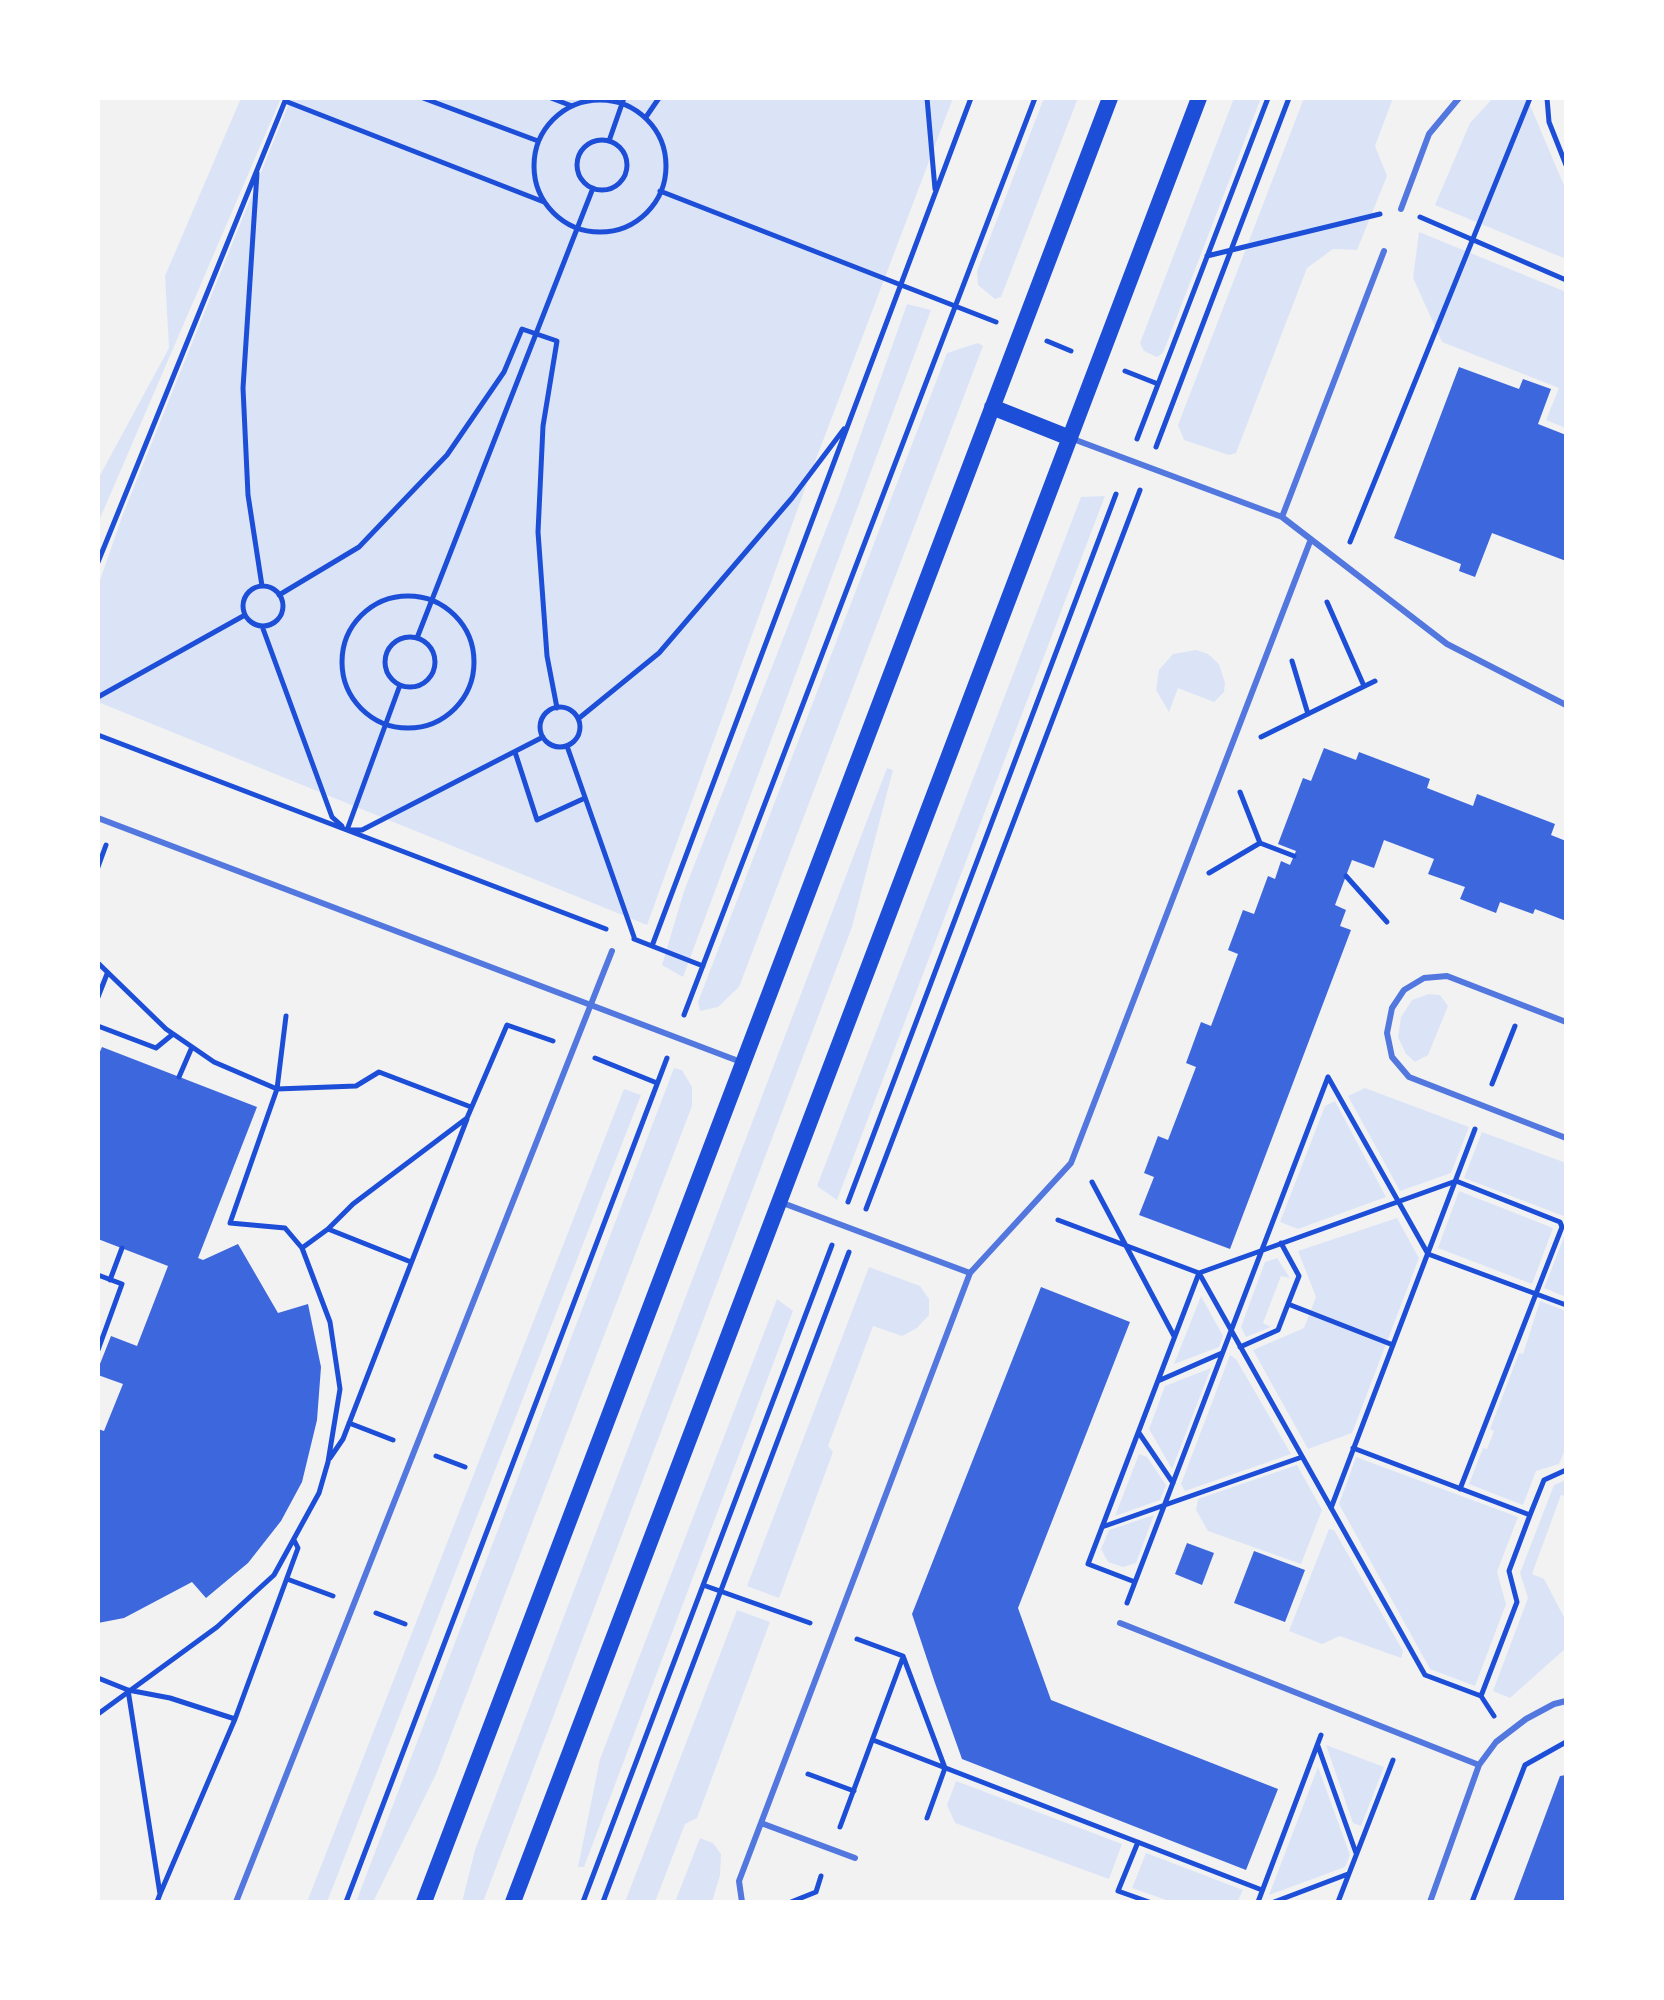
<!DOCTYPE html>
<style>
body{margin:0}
#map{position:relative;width:1664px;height:2000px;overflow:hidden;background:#f2f2f2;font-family:"Fira Sans",sans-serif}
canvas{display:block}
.frame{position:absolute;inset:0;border:100px solid #fff;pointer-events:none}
</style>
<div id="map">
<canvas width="1664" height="2000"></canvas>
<div class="frame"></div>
</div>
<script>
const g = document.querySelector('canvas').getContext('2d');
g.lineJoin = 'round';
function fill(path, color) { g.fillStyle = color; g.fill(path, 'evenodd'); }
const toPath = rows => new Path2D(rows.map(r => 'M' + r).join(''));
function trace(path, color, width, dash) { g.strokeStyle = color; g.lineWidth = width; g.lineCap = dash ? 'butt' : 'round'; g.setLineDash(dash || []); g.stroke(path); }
fill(toPath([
 [241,98,281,98,98,523,98,479,169,348,165,276],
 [291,98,953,98,810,475,647,925,98,702,98,586,123,514],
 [1044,98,1078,98,1001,297,995,299,978,285,977,271],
 [1234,98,1261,98,1163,353,1157,357,1144,351,1140,343],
 [1304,98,1393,98,1375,146,1387,176,1357,250,1333,249,1307,268,1236,453,1229,455,1184,440,1178,425],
 [1493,98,1527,98,1566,190,1566,259,1435,205,1470,123],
 [1419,232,1566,292,1566,428,1546,420,1559,388,1442,342,1413,278],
 [907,304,931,310,683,977,662,965,684,891,839,496],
 [978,343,983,346,739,987,718,1007,700,1011,698,1002,947,353],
 [1105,496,837,1200,817,1186,1081,497],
 [1196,650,1208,654,1219,664,1225,683,1224,692,1214,702,1178,688,1169,712,1156,690,1159,670,1173,654],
 [887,768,893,770,852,927,483,1902,462,1902,475,1850],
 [1429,994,1440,995,1448,1006,1428,1055,1415,1062,1406,1054,1398,1037,1401,1017,1412,1000],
 [674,1068,682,1070,692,1087,692,1106,436,1774,373,1902,356,1902],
 [1365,1088,1469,1127,1451,1173,1400,1191,1348,1096],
 [624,1089,641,1095,327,1902,307,1902],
 [1335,1101,1386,1197,1298,1229,1280,1222,1325,1106],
 [1482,1132,1566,1163,1566,1217,1464,1178],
 [1459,1191,1553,1228,1532,1284,1438,1248],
 [1397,1218,1419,1258,1352,1433,1308,1449,1253,1350,1304,1328,1316,1297,1298,1251],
 [1566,1232,1566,1297,1544,1288],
 [1277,1258,1290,1278,1281,1276,1263,1323,1271,1327,1246,1337,1241,1327,1265,1262],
 [869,1267,920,1286,929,1299,929,1315,917,1328,902,1336,873,1326,828,1446,833,1452,779,1598,747,1586],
 [1201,1296,1223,1336,1219,1347,1174,1364],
 [777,1299,793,1311,584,1867,578,1867,600,1759],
 [1540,1301,1566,1311,1566,1447,1559,1464,1536,1471,1523,1505,1469,1484,1483,1448,1487,1449,1494,1431,1490,1429,1519,1353,1523,1354],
 [1230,1355,1236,1359,1291,1454,1185,1491,1181,1484],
 [1211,1368,1172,1469,1149,1429,1165,1386],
 [1139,1454,1147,1457,1166,1485,1160,1500,1115,1516],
 [1356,1457,1518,1517,1497,1572,1506,1604,1475,1686,1430,1669,1339,1504],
 [1297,1465,1322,1510,1301,1564,1208,1531,1196,1510,1198,1499],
 [1566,1480,1566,1496,1561,1495,1532,1574,1544,1579,1566,1621,1566,1648,1510,1698,1493,1691,1528,1598,1520,1573,1554,1485],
 [1154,1515,1136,1563,1123,1567,1108,1562,1101,1549,1109,1530],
 [1329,1529,1334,1530,1403,1651,1401,1658,1340,1636,1322,1644,1289,1631],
 [737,1610,770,1622,697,1818,685,1824,655,1902,625,1902],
 [1326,1745,1384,1767,1361,1826,1353,1823],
 [1318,1767,1350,1855,1345,1867,1269,1895],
 [956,1781,1122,1844,1109,1879,955,1823,947,1805],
 [700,1838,713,1843,721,1854,720,1875,712,1902,675,1902],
 [1146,1853,1243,1890,1237,1902,1172,1902,1132,1888]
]), '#dbe4f7');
fill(toPath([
 [1459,367,1519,389,1523,379,1551,389,1538,424,1566,435,1566,561,1492,533,1475,577,1459,571,1461,564,1394,538],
 [1324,748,1356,760,1359,752,1430,779,1427,788,1473,806,1477,794,1555,824,1551,835,1566,841,1566,921,1535,909,1533,914,1500,902,1496,913,1460,899,1465,887,1428,874,1434,859,1384,840,1374,868,1352,860,1335,905,1346,910,1340,926,1351,930,1230,1249,1139,1215,1154,1177,1144,1173,1158,1136,1168,1140,1196,1067,1186,1063,1201,1022,1211,1026,1238,954,1228,950,1243,910,1254,914,1268,876,1275,879,1281,861,1290,865,1296,851,1278,844,1303,778,1311,781],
 [102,1047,257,1107,198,1258,203,1260,238,1244,278,1313,308,1304,321,1367,317,1420,302,1482,281,1521,248,1563,206,1598,192,1582,124,1618,98,1623,98,1429,104,1431,123,1384,98,1375,98,1369,111,1336,137,1346,168,1266,98,1239,98,1056],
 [1041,1287,1130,1322,1018,1608,1051,1700,1278,1789,1246,1870,962,1759,935,1683,912,1614],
 [1187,1543,1214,1553,1202,1585,1175,1574],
 [1254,1551,1305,1570,1285,1622,1234,1603],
 [1566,1775,1566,1902,1513,1902,1560,1776]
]), '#3d67dc');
trace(toPath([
 [286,98,285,101,544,202],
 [423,98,538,141],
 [551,98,572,106],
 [927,98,935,189],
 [1547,98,1549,122,1566,165],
 '534 166a66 66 0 1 1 132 0a66 66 0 1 1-132 0Z',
 [646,117,659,98],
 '577 165a25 25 0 1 1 50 0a25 25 0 1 1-50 0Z',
 [609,141,624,98],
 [257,173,243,388,248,495,262,586],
 [660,191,996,322],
 [1420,217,1566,280],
 [1207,256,1380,214],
 [1047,341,1071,351],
 [1125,371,1158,384],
 [1137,439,1268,98],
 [1156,447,1289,98],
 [1350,542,1530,98],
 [98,562,285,101],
 '243 606a20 20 0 1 1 40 0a20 20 0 1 1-40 0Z',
 [279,595,359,547,447,455,504,372,522,329,557,341,543,426,538,532,547,656,557,708],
 '342 662a66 66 0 1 1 132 0a66 66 0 1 1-132 0Z',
 [1327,602,1364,686],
 [262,626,332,817,342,826],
 '385 662a25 25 0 1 1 50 0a25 25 0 1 1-50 0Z',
 [417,638,593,188],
 [1292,661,1308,714],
 [98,697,245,615],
 '540 727a20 20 0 1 1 40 0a20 20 0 1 1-40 0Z',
 [578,719,659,653,792,498,844,429],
 [98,735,606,929],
 [1261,737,1375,681],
 [567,746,634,937],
 [515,752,537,820,585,798],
 [1240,792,1260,843,1294,856],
 [347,830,400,685],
 [350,830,362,830,543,737],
 [98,867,106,845],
 [1209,873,1260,843],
 [1346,876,1387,922],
 [634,939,703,966],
 [652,946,971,98],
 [98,963,166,1029,214,1062,277,1089,356,1086,379,1072,471,1107],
 [98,997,107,974],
 [684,1015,1035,98],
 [98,1026,156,1048,173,1034],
 [595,1058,657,1083],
 [179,1077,192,1047],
 [1328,1077,1428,1254,1566,1305],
 [1492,1084,1515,1026],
 [1092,1182,1174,1336],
 [848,1202,1116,494],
 [866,1209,1140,490],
 [1058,1220,1199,1273,1425,1675,1481,1696,1494,1716],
 [328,1229,353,1204,467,1118,507,1025,553,1041],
 [302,1248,328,1229,411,1262],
 [98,1275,122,1284,98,1350],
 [110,1280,122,1248],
 [1288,1304,1393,1345],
 [1240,1347,1278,1330,1288,1304,1299,1276,1281,1243],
 [1158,1381,1222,1353],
 [349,1423,393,1440],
 [1139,1433,1173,1483],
 [1353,1448,1530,1515],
 [436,1456,465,1467],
 [330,1458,343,1439,467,1119],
 [1331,1508,1475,1129],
 [1102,1527,1302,1457],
 [287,1579,333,1596],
 [1135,1582,1088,1564,1199,1273,1456,1181,1560,1222,1562,1227,1460,1489],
 [703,1585,810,1623],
 [1127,1603,1328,1077],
 [376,1613,405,1624],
 [857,1639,903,1656,945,1768,927,1818],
 [98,1678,128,1690,170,1698,235,1719,298,1548,294,1540],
 [128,1690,160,1894,157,1902],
 [1481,1696,1517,1602,1509,1571,1530,1515,1544,1480,1566,1470],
 [98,1714,217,1627,274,1575,319,1493,328,1462,340,1389,330,1322,302,1248,285,1228,230,1223,277,1089,286,1016],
 [873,1740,1262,1890],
 [1318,1746,1356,1853],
 [808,1774,854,1791],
 [840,1827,903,1657],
 [1138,1842,1118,1891,1149,1902],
 [160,1894,235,1719],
 [346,1902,667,1058],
 [583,1902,832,1245],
 [603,1902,849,1252],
 [791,1902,816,1892,821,1876],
 [1258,1902,1321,1735],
 [1274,1902,1348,1874],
 [1338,1902,1393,1760],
 [1472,1902,1525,1765,1566,1742]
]), '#1d4ed8', 5);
trace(toPath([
 [1401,209,1429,134,1459,98],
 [1073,439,1282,517,1447,644,1566,705],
 [1282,517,1384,251],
 [98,818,741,1062],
 [1566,1022,1447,976,1424,978,1404,990,1392,1008,1387,1033,1392,1057,1409,1077,1566,1138],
 [780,1202,970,1273],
 [1120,1623,1479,1765],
 [855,1858,761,1823,970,1273,1071,1163,1311,539],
 [236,1902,612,951],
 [742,1902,739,1881,761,1823],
 [1430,1902,1479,1765,1496,1742,1526,1719,1554,1704,1566,1701]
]), '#5277de', 6);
trace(toPath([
 [992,407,1070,438],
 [424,1902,1110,98],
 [513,1902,1199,98]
]), '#1d4ed8', 16);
</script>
